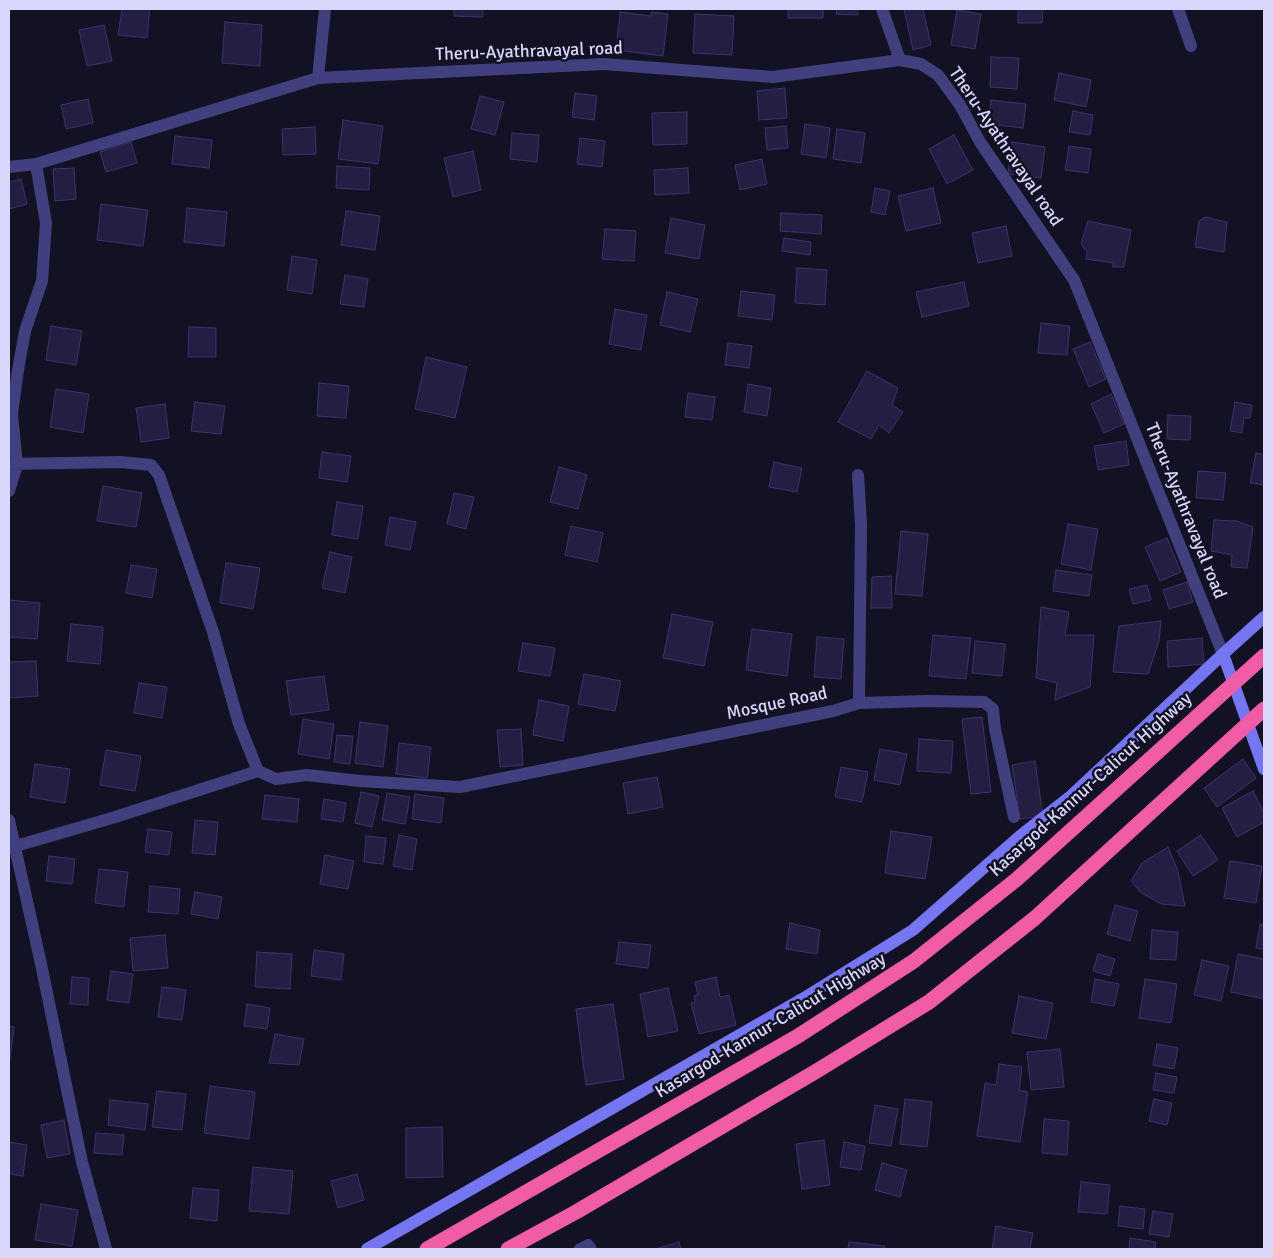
<!DOCTYPE html>
<style>
body{margin:0}
#map{position:relative;width:1273px;height:1258px;overflow:hidden;background:#131124;font-family:Signika,sans-serif}
canvas{display:block}
.frame{position:absolute;inset:0;border:10px solid #dad7fc;pointer-events:none}
</style>
<div id="map">
<canvas width="1273" height="1258"></canvas>
<div class="frame"></div>
</div>
<script>
const g = document.querySelector('canvas').getContext('2d');
g.lineJoin = 'round';
function fill(path, color) { g.fillStyle = color; g.fill(path, 'evenodd'); }
const toPath = rows => new Path2D(rows.map(r => 'M' + r).join(''));
function trace(path, color, width, dash) { g.strokeStyle = color; g.lineWidth = width; g.lineCap = dash ? 'butt' : 'round'; g.setLineDash(dash || []); g.stroke(path); }
function drawText(font, color, halo, rows, align = 'center') {
  g.font = font + ' Signika,sans-serif'; g.lineWidth = 5; g.setLineDash([]); g.textBaseline = 'middle'; g.strokeStyle = halo; g.fillStyle = color; for (const [text, x, y, turn = 0] of rows) {
    g.save(); g.translate(x, y); g.rotate((+turn || 0) * Math.PI / 180); g.textAlign = isNaN(turn) ? turn : align; if (halo) g.strokeText(text, 0, 0); g.fillText(text, 0, 0); g.restore();
  }
}
const building = toPath([
 [122,9,150,9,147,38,118,35,122,9],
 [454,9,483,9,483,17,454,16,454,9],
 [788,9,823,9,823,18,788,18,788,9],
 [837,9,858,9,858,15,836,14,837,9],
 [904,9,923,9,931,45,913,50,904,9],
 [1018,9,1043,9,1042,23,1018,23,1018,9],
 [957,10,981,14,975,49,951,45,957,10],
 [620,12,651,16,651,12,668,14,663,56,616,50,620,12],
 [695,14,734,16,732,55,693,53,695,14],
 [225,22,262,25,260,66,222,63,225,22],
 [104,25,112,61,87,66,79,30,104,25],
 [991,57,1019,58,1017,89,990,87,991,57],
 [1059,73,1091,80,1086,107,1054,100,1059,73],
 [785,88,787,118,759,120,757,91,785,88],
 [575,93,597,96,594,120,572,117,575,93],
 [480,96,504,102,495,135,471,129,480,96],
 [88,99,93,123,66,129,61,105,88,99],
 [991,100,1026,104,1023,128,988,124,991,100],
 [1073,111,1093,115,1090,135,1069,132,1073,111],
 [687,112,687,144,653,145,652,113,687,112],
 [343,120,383,126,378,164,338,159,343,120],
 [805,124,830,128,826,158,801,154,805,124],
 [786,126,788,148,767,150,765,128,786,126],
 [315,127,316,154,283,155,282,129,315,127],
 [837,129,865,133,861,163,833,159,837,129],
 [512,133,539,135,537,162,510,159,512,133],
 [954,135,973,170,947,184,929,149,954,135],
 [175,136,212,140,209,168,172,164,175,136],
 [580,138,605,141,602,167,577,164,580,138],
 [131,142,137,163,106,172,100,152,131,142],
 [1012,142,1045,147,1041,178,1008,174,1012,142],
 [1069,146,1091,149,1088,173,1065,170,1069,146],
 [473,151,481,190,453,197,444,158,473,151],
 [762,159,767,184,740,190,735,165,762,159],
 [337,166,370,168,369,190,336,188,337,166],
 [74,168,76,199,55,201,53,169,74,168],
 [688,168,689,193,655,195,654,170,688,168],
 [21,179,27,204,9,209,9,182,21,179],
 [875,188,890,191,885,215,871,212,875,188],
 [933,188,941,223,906,231,898,196,933,188],
 [101,204,148,210,143,246,97,240,101,204],
 [187,208,227,212,224,246,184,242,187,208],
 [346,211,380,216,375,250,341,245,346,211],
 [781,213,822,215,821,234,780,231,781,213],
 [1205,217,1227,222,1224,252,1195,247,1199,221,1205,217],
 [671,218,705,225,699,259,665,253,671,218],
 [1088,221,1131,230,1124,267,1112,267,1114,263,1086,259,1087,252,1081,244,1088,221],
 [1006,226,1012,256,978,263,972,233,1006,226],
 [605,229,636,231,634,261,602,259,605,229],
 [784,238,811,242,810,255,782,251,784,238],
 [292,256,317,260,312,294,287,290,292,256],
 [797,268,827,270,825,305,795,303,797,268],
 [345,275,368,279,364,307,340,304,345,275],
 [964,282,969,306,922,317,916,292,964,282],
 [741,291,775,295,772,320,738,316,741,291],
 [667,292,698,299,690,332,660,325,667,292],
 [615,309,647,315,641,350,609,344,615,309],
 [1041,323,1070,326,1067,355,1038,353,1041,323],
 [51,326,82,331,76,365,46,360,51,326],
 [189,327,216,328,216,357,188,357,189,327],
 [1090,342,1106,379,1089,387,1073,349,1090,342],
 [728,343,752,346,749,368,725,365,728,343],
 [426,357,467,367,455,418,415,409,426,357],
 [867,371,898,388,892,405,903,412,889,433,879,425,871,439,838,422,867,371],
 [319,383,349,386,346,418,317,416,319,383],
 [748,384,771,388,767,416,744,412,748,384],
 [56,389,89,394,83,433,50,427,56,389],
 [688,393,715,397,712,420,685,417,688,393],
 [1111,394,1124,424,1104,433,1091,404,1111,394],
 [195,402,225,406,221,434,191,431,195,402],
 [1235,402,1252,405,1250,418,1244,418,1242,433,1230,431,1235,402],
 [165,404,169,438,141,442,136,408,165,404],
 [1168,415,1191,416,1190,440,1167,439,1168,415],
 [1126,441,1129,465,1098,470,1094,446,1126,441],
 [322,452,351,456,347,482,319,478,322,452],
 [1256,453,1264,455,1264,485,1250,483,1256,453],
 [774,462,802,468,797,492,769,487,774,462],
 [559,467,587,475,578,509,550,502,559,467],
 [1198,471,1226,473,1223,500,1196,498,1198,471],
 [103,486,142,493,136,527,97,521,103,486],
 [454,493,474,497,466,529,447,524,454,493],
 [337,502,363,506,358,539,332,535,337,502],
 [390,517,416,522,410,550,385,545,390,517],
 [1214,520,1237,521,1253,527,1247,568,1231,567,1232,555,1211,551,1214,520],
 [1068,524,1098,529,1091,570,1061,564,1068,524],
 [571,526,603,533,597,562,565,555,571,526],
 [901,531,928,534,922,596,895,594,901,531],
 [1167,538,1181,572,1160,581,1145,547,1167,538],
 [330,552,352,557,345,593,322,588,330,552],
 [226,563,260,568,253,609,220,603,226,563],
 [131,565,157,569,152,598,126,593,131,565],
 [1056,570,1092,575,1089,596,1053,591,1056,570],
 [891,576,892,608,871,608,872,577,891,576],
 [1187,582,1193,602,1169,609,1163,590,1187,582],
 [1147,585,1151,600,1133,604,1129,589,1147,585],
 [9,600,40,603,37,639,9,637,9,600],
 [1041,607,1069,612,1065,635,1094,635,1090,687,1055,700,1057,683,1036,678,1041,607],
 [672,614,713,622,704,666,663,658,672,614],
 [1161,621,1159,641,1148,674,1113,672,1119,626,1161,621],
 [71,624,103,627,100,664,67,661,71,624],
 [752,629,792,634,787,676,746,670,752,629],
 [933,635,971,638,966,679,929,676,933,635],
 [817,637,844,639,841,679,814,677,817,637],
 [1202,638,1204,664,1168,667,1167,641,1202,638],
 [975,641,1005,644,1002,676,972,673,975,641],
 [523,643,555,648,550,676,518,671,523,643],
 [36,661,38,696,9,698,9,662,36,661],
 [584,674,621,681,615,711,578,704,584,674],
 [324,676,329,710,291,715,286,681,324,676],
 [139,683,167,687,162,718,134,713,139,683],
 [539,700,569,706,563,741,533,735,539,700],
 [982,717,991,792,971,794,962,719,982,717],
 [303,719,334,724,329,759,298,754,303,719],
 [360,722,388,726,383,767,355,763,360,722],
 [521,729,523,765,500,767,497,730,521,729],
 [337,735,353,736,350,764,334,762,337,735],
 [919,739,953,741,951,773,917,771,919,739],
 [399,743,431,747,427,778,396,774,399,743],
 [880,749,907,754,900,785,874,780,880,749],
 [106,750,141,756,135,791,100,785,106,750],
 [1243,759,1256,778,1217,807,1204,788,1243,759],
 [1035,761,1043,816,1020,819,1012,765,1035,761],
 [35,764,70,769,65,803,30,797,35,764],
 [841,767,868,772,862,802,835,797,841,767],
 [657,777,663,807,628,814,623,783,657,777],
 [1253,791,1264,813,1264,822,1237,837,1222,808,1253,791],
 [361,792,379,796,372,827,355,823,361,792],
 [387,793,410,797,405,824,382,820,387,793],
 [415,794,444,798,441,823,412,819,415,794],
 [265,795,299,799,297,822,262,819,265,795],
 [324,799,346,803,343,822,321,819,324,799],
 [195,820,218,822,215,855,192,853,195,820],
 [148,829,172,832,169,855,145,852,148,829],
 [891,831,932,837,925,879,885,873,891,831],
 [399,835,417,839,412,870,393,866,399,835],
 [1201,835,1218,860,1193,876,1177,851,1201,835],
 [366,836,386,838,383,864,364,862,366,836],
 [1168,847,1178,871,1185,906,1161,904,1140,892,1131,881,1142,863,1168,847],
 [325,855,354,861,348,889,320,884,325,855],
 [49,856,75,859,72,884,46,881,49,856],
 [1230,861,1262,866,1256,903,1224,898,1230,861],
 [99,869,128,872,124,907,95,903,99,869],
 [150,886,180,889,178,914,148,912,150,886],
 [195,892,222,897,218,919,191,914,195,892],
 [1115,905,1138,911,1130,941,1107,934,1115,905],
 [790,923,820,930,817,954,786,949,790,923],
 [1260,924,1264,925,1264,949,1256,948,1260,924],
 [1152,930,1178,932,1176,960,1150,959,1152,930],
 [165,935,168,968,133,971,130,938,165,935],
 [619,942,651,945,648,968,616,964,619,942],
 [314,950,344,954,341,980,311,976,314,950],
 [257,952,292,954,290,989,255,987,257,952],
 [1098,954,1115,959,1110,976,1093,971,1098,954],
 [1238,954,1264,959,1264,999,1231,992,1238,954],
 [1202,960,1229,966,1221,1001,1194,995,1202,960],
 [111,971,133,974,129,1003,107,1000,111,971],
 [72,977,89,978,88,1005,70,1004,72,977],
 [716,977,720,997,729,995,736,1025,699,1034,691,1003,695,1002,694,996,698,995,695,982,716,977],
 [1095,979,1119,984,1114,1006,1091,1002,1095,979],
 [1145,979,1177,984,1171,1023,1139,1018,1145,979],
 [162,987,186,990,182,1020,158,1017,162,987],
 [668,988,678,1031,648,1037,640,994,668,988],
 [1019,996,1053,1003,1046,1039,1012,1033,1019,996],
 [247,1004,270,1008,267,1029,244,1026,247,1004],
 [613,1004,624,1079,586,1085,576,1009,613,1004],
 [9,1026,14,1027,10,1060,9,1060,9,1026],
 [275,1034,304,1039,299,1065,269,1063,275,1034],
 [1157,1044,1178,1048,1174,1069,1153,1065,1157,1044],
 [1060,1049,1064,1087,1031,1090,1027,1052,1060,1049],
 [999,1064,1022,1067,1019,1090,1028,1092,1020,1142,977,1136,985,1083,996,1085,999,1064],
 [1156,1073,1177,1077,1174,1093,1153,1090,1156,1073],
 [210,1086,255,1092,249,1139,204,1133,210,1086],
 [157,1091,186,1094,182,1130,152,1127,157,1091],
 [905,1099,932,1102,927,1147,900,1144,905,1099],
 [1154,1099,1172,1103,1167,1125,1149,1121,1154,1099],
 [110,1100,148,1104,145,1130,108,1125,110,1100],
 [875,1105,898,1109,891,1146,869,1143,875,1105],
 [1044,1119,1069,1121,1067,1155,1042,1153,1044,1119],
 [64,1120,70,1154,47,1158,41,1125,64,1120],
 [442,1127,443,1177,406,1178,406,1128,442,1127],
 [96,1133,124,1135,122,1155,94,1153,96,1133],
 [824,1140,830,1185,802,1189,796,1144,824,1140],
 [9,1142,27,1145,23,1176,9,1174,9,1142],
 [844,1142,865,1146,861,1170,840,1167,844,1142],
 [882,1163,907,1170,900,1197,875,1190,882,1163],
 [253,1167,293,1171,289,1214,249,1211,253,1167],
 [357,1174,364,1200,338,1208,331,1181,357,1174],
 [1081,1182,1110,1185,1107,1214,1078,1212,1081,1182],
 [193,1188,219,1190,217,1221,190,1218,193,1188],
 [41,1204,78,1210,72,1246,35,1240,41,1204],
 [1120,1206,1145,1209,1143,1229,1118,1226,1120,1206],
 [1153,1211,1173,1214,1169,1237,1149,1234,1153,1211],
 [996,1226,1033,1233,1030,1249,992,1249,996,1226],
 [1130,1238,1156,1242,1155,1249,1129,1249,1130,1238],
 [679,1242,681,1249,655,1249,679,1242],
 [849,1242,885,1246,884,1249,848,1249,849,1242]
]);
fill(building, '#251e43');
trace(building, '#3d326d', 1);
trace(toPath([
 [325,9,318,78,604,64,773,77,900,60,921,64,938,75,960,105,980,142,1074,280,1223,654],
 [882,9,900,60],
 [1178,9,1191,46],
 [9,167,36,164,318,78],
 [9,464,121,462,151,465,159,475,213,632,239,724,258,771,276,779,307,775,360,781,460,787,833,711,859,703,929,701,984,702,993,709,995,729,1014,817],
 [858,475,861,524,859,703],
 [9,491,17,465,12,414,18,370,25,331,42,281,46,223,36,164],
 [9,820,41,964,82,1162,106,1249],
 [9,848,112,818,258,771],
 [580,1249,588,1245,591,1249]
]), '#41407e', 12);
trace(toPath([
 [1223,654,1264,769],
 [367,1249,804,998,913,930,1020,836,1071,796,1223,654,1264,617]
]), '#7676f3', 12);
trace(toPath([
 [427,1249,798,1036,914,961,1017,879,1264,656],
 [508,1249,576,1212,815,1072,929,1002,1035,918,1264,709]
]), '#f15ca6', 15);
drawText('18px', '#dad7fc', '#131124', [
 ["Theru-Ayathravayal road",529,52,-2],
 ["Theru-Ayathravayal road",1005,147,56],
 ["Theru-Ayathravayal road",1185,511,68],
 ["Mosque Road",777,704,-12],
 ["Kasargod-Kannur-Calicut Highway",1091,785,-42],
 ["Kasargod-Kannur-Calicut Highway",771,1026,-31]
]);
</script>
